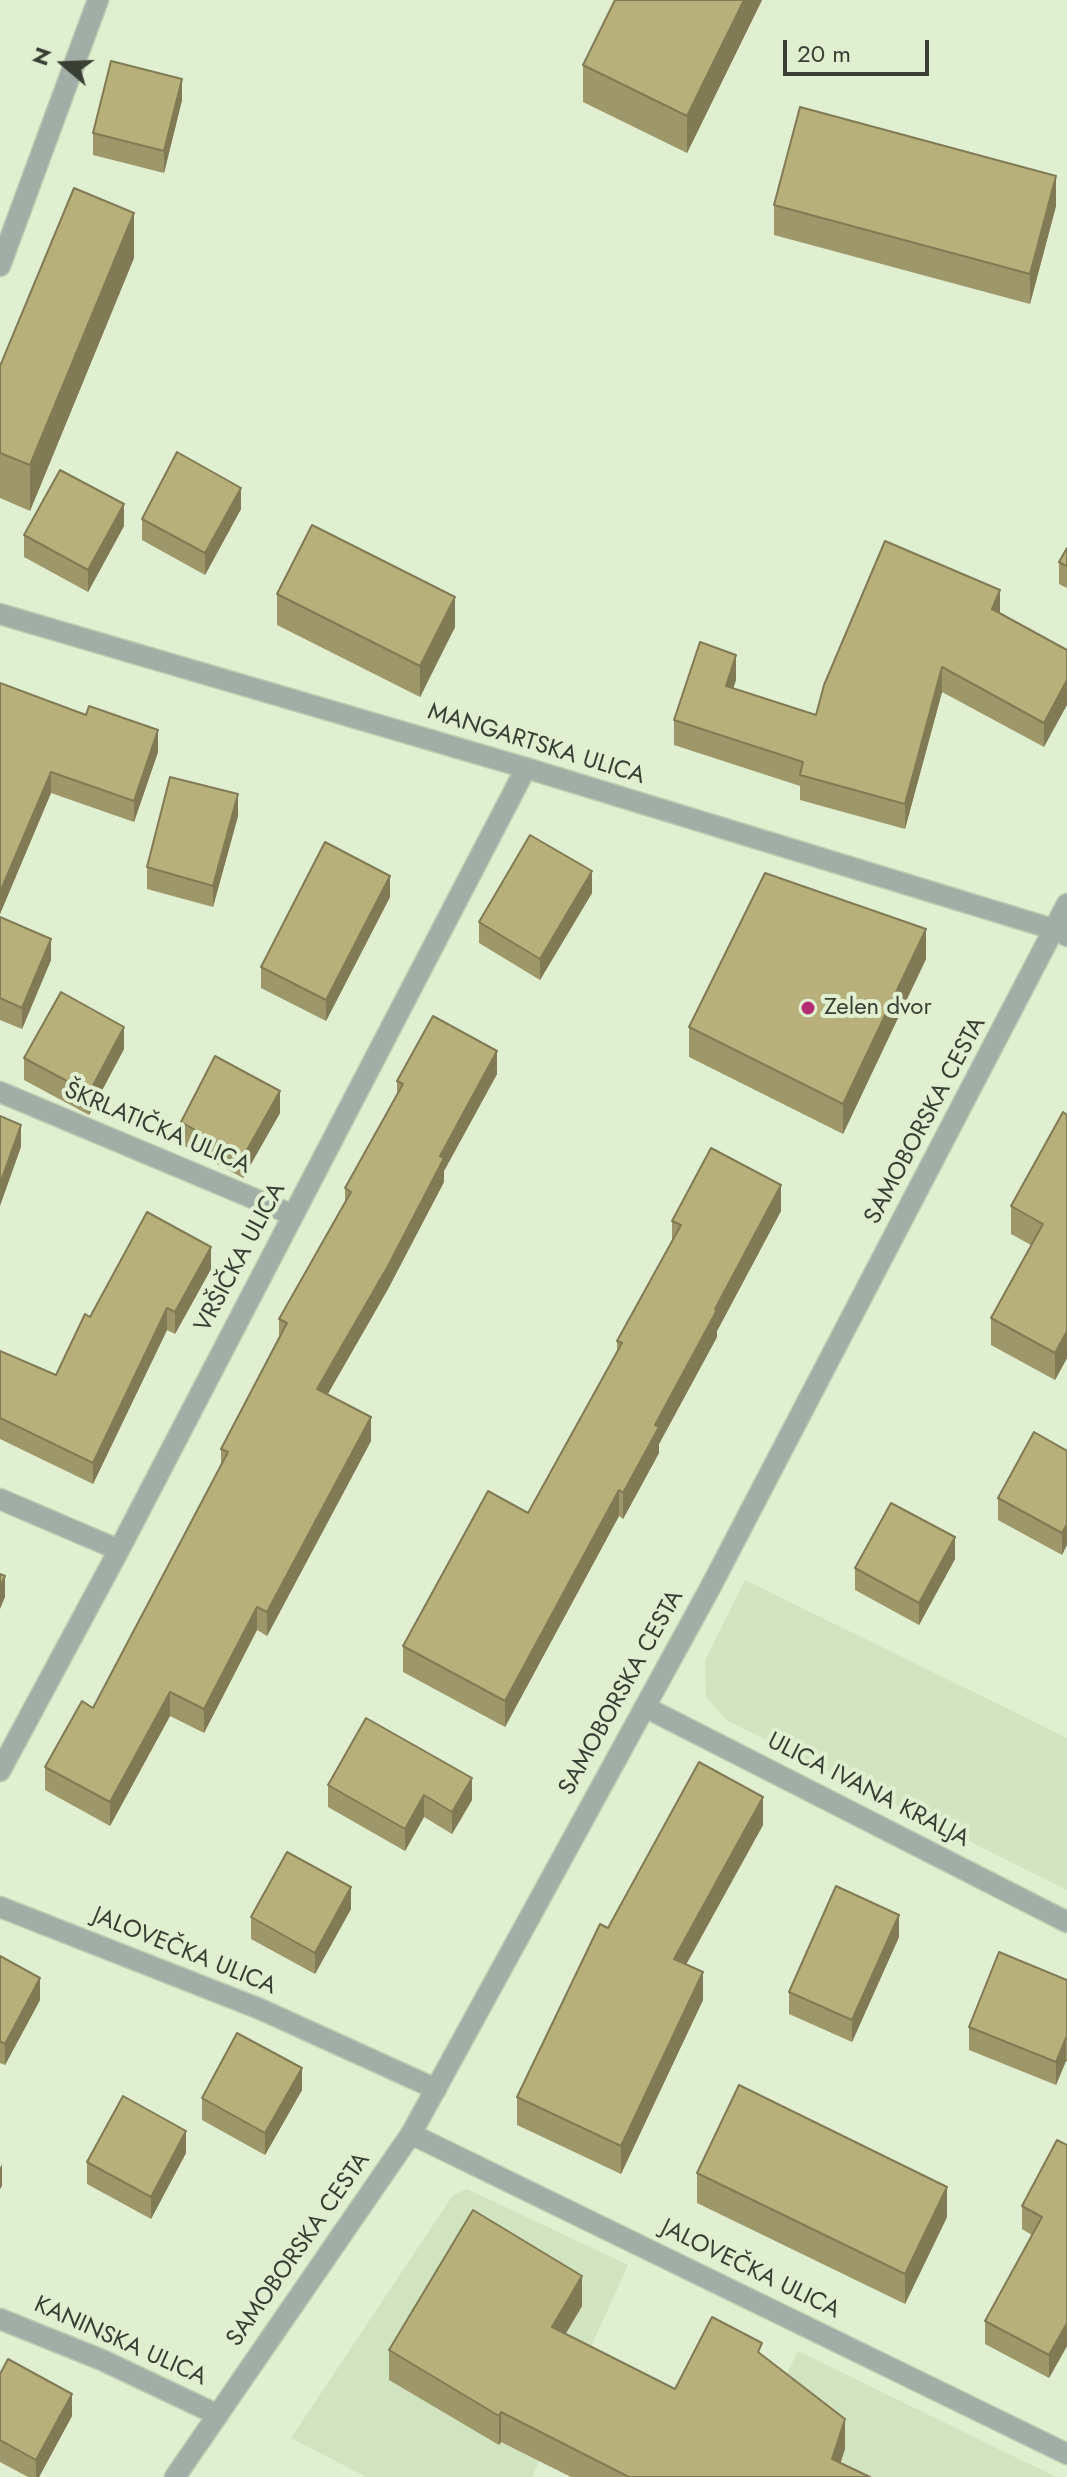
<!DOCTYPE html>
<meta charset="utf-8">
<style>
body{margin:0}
#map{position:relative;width:1067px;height:2477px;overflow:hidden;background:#e1efd1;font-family:Jost,sans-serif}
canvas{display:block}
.north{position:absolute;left:24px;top:24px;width:80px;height:80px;-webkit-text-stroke:6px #e1efd1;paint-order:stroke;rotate:289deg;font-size:22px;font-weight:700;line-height:32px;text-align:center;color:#3a3f34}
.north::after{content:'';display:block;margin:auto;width:28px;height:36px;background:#3a3f34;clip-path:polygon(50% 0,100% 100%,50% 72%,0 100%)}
.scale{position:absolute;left:783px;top:40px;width:146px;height:36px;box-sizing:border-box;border:4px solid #3a3f34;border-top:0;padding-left:10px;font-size:24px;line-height:28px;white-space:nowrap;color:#3a3f34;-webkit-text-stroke:6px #e1efd1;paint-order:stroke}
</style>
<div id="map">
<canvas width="1067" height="2477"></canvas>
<div class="north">N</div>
<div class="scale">20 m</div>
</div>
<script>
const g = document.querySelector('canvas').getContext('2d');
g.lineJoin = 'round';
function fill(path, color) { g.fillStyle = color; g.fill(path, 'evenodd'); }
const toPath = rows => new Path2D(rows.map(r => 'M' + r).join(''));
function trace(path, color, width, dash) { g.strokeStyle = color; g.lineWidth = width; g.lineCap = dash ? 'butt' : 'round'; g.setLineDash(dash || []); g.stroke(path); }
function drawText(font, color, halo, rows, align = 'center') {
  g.font = font + ' Jost,sans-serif'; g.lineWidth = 8; g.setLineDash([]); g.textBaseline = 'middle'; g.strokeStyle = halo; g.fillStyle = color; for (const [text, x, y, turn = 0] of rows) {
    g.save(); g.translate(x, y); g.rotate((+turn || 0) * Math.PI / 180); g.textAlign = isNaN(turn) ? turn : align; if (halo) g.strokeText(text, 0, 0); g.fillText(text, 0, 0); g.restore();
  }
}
fill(toPath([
 [745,1580,1067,1738,1067,1890,726,1720,706,1697,705,1661],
 [467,2189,628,2265,532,2477,366,2477,291,2438,453,2195],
 [798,2351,1056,2477,737,2477]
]), '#d2e3bf');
const minor = toPath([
 [0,266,98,0],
 [0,614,526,768,1056,930,1067,936],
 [0,1092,293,1215],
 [0,1499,119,1550],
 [645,1707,1067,1922],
 [0,1771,119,1550,526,768],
 [0,1907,260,2009,436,2089],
 [411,2134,1067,2454],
 [0,2319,102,2360,218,2415]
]);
const tertiary = toPath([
 [175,2477,411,2134,709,1590,1067,904]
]);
trace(minor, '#c0ccb2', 23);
trace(tertiary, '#c0ccb2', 23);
trace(minor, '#a2aea5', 20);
trace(tertiary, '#a2aea5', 20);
fill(toPath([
 [762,0,687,153,583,102,583,65],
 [182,100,164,173,93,155,93,133],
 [774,205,1056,206,1030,304,774,235],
 [134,258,30,511,0,498,0,366],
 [241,509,205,575,142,540,142,519],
 [124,526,88,592,24,557,24,535],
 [1067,548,1067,588,1059,584,1059,562],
 [277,594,455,627,420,697,277,625],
 [1000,613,1067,650,1044,747,942,692,905,829,800,800,800,786,674,745,674,720,736,680,733,688,816,715],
 [0,683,158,752,134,822,51,793,0,914],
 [238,816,213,907,147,889,147,867],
 [592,893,540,980,479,943,479,922],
 [390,897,326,1021,261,988,261,967],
 [0,917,51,960,22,1029,0,1020],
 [926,959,843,1134,689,1057,689,1027],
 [124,1049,89,1115,24,1080,24,1058],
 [497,1074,444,1171,444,1182,388,1289,327,1395,371,1441,267,1636,257,1630,204,1733,170,1716,110,1826,45,1790,45,1767,93,1708,221,1464,221,1449,279,1337,279,1319,345,1202,345,1188,397,1094,397,1081],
 [280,1113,243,1178,181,1144,181,1122],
 [1067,1115,1067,1358,1055,1380,991,1345,991,1318,1031,1245,1011,1234,1011,1206],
 [781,1211,717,1331,717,1337,659,1444,659,1453,623,1519,619,1516,505,1727,403,1672,403,1646,528,1513,617,1352,617,1341,672,1241,672,1221],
 [211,1269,175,1334,167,1330,93,1484,0,1439,0,1351,56,1375,90,1317],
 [1067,1451,1062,1555,998,1520,998,1498],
 [955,1559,919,1625,855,1590,855,1568],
 [328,1785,472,1800,452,1834,424,1817,405,1851,328,1807],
 [763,1825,686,1965,703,2000,621,2174,517,2125,517,2097,608,1928],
 [351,1909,315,1974,251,1939,251,1917],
 [899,1937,852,2042,789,2014,789,1992],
 [0,1956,40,2000,5,2065,0,2063],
 [1067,1980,1067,2062,1066,2061,1056,2085,969,2050,969,2027],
 [302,2090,265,2155,202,2120,202,2098],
 [1067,2145,1067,2346,1049,2378,985,2344,985,2321,1032,2235,1022,2229,1022,2206],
 [186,2153,151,2219,87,2184,87,2162],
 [697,2173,947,2217,905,2304,697,2203],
 [582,2306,565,2334,675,2389,762,2355,845,2449,840,2463,870,2477,571,2477,501,2442,499,2445,389,2380,389,2350],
 [0,2374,72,2416,39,2477,28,2477,0,2462]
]), '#9e9769');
fill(toPath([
 [744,0,762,0,687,153,687,116],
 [182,79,182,100,164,173,164,151],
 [1056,176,1056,206,1030,304,1030,274],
 [134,213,134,258,30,511,30,465],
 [241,488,241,509,205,575,205,553],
 [124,504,124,526,88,592,88,570],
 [1000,590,1000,615,992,609],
 [455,597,455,627,420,697,420,666],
 [736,655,736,680,726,711,726,686],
 [942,667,942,692,905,829,905,804],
 [1067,680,1067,705,1044,747,1044,723],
 [158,730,158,752,134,822,134,801],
 [51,772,51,793,0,914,0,892],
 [238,794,238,816,213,907,213,886],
 [592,871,592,893,540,980,540,959],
 [390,876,390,897,326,1021,326,1000],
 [926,929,926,959,843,1134,843,1104],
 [51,939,51,960,22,1029,22,1008],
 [124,1027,124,1049,89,1115,89,1093],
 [497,1051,497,1074,444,1171,444,1182,388,1289,317,1413,317,1389],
 [280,1091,280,1113,243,1178,243,1157],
 [21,1125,21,1147,0,1206,0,1184],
 [781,1185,781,1211,717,1331,717,1337,659,1444,659,1453,623,1519,623,1493,655,1425],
 [211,1247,211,1269,175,1334,175,1312],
 [167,1308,167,1330,93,1484,93,1463],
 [1067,1331,1067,1358,1055,1380,1055,1353],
 [371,1417,371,1441,267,1636,267,1612],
 [619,1490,619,1516,505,1727,505,1701],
 [1067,1524,1067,1545,1062,1555,1062,1533],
 [955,1537,955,1559,919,1625,919,1603],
 [5,1576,5,1597,0,1609,0,1587],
 [257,1607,257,1630,204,1733,204,1709],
 [170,1692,170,1716,110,1826,110,1802],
 [472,1778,472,1800,452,1834,452,1812],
 [424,1795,424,1817,405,1851,405,1829],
 [763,1797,763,1825,674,1986,674,1959],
 [351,1887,351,1909,315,1974,315,1953],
 [899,1915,899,1937,852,2042,852,2020],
 [703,1972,703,2000,621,2174,621,2146],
 [40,1978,40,2000,5,2065,5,2044],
 [1066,2038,1066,2061,1056,2085,1056,2062],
 [302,2068,302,2090,265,2155,265,2133],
 [186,2131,186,2153,151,2219,151,2197],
 [2,2164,2,2186,0,2189,0,2168],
 [947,2187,947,2217,905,2304,905,2274],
 [582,2276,582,2306,552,2357,552,2327],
 [1067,2323,1067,2346,1049,2378,1049,2355],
 [72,2394,72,2416,39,2477,36,2477,36,2460],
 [501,2412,501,2442,499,2445,499,2416],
 [845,2419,845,2449,836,2477,832,2459]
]), '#817b55');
const building = toPath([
 [615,0,744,0,687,116,583,65,615,0],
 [111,61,182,79,164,151,93,133,111,61],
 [800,107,1056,176,1030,274,774,205,800,107],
 [74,188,134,213,30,465,0,453,0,366,74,188],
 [177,452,241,488,205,553,142,519,177,452],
 [60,470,124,504,88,570,24,535,60,470],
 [312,525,455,597,420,666,277,594,312,525],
 [885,541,1000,590,992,609,1067,650,1067,680,1044,723,942,667,905,804,800,775,803,762,674,720,700,642,736,655,726,686,816,715,824,685,885,541],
 [1067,548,1067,566,1059,562,1067,548],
 [0,683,86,715,89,706,158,730,134,801,51,772,0,892,0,683],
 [170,777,238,794,213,886,147,867,170,777],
 [530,835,592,871,540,959,479,922,530,835],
 [325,842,390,876,326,1000,261,967,325,842],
 [765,873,926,929,843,1104,689,1027,765,873],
 [0,917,51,939,22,1008,0,998,0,917],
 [61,992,124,1027,89,1093,24,1058,61,992],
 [433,1016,497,1051,440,1156,444,1158,388,1266,317,1389,371,1417,267,1612,257,1607,204,1709,170,1692,110,1802,45,1767,82,1701,93,1708,228,1452,221,1449,287,1323,279,1319,351,1192,345,1188,403,1084,397,1081,433,1016],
 [215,1056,280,1091,243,1157,181,1122,215,1056],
 [1063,1112,1067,1115,1067,1331,1055,1353,991,1318,1043,1224,1011,1206,1063,1112],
 [0,1116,21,1125,0,1184,0,1116],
 [711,1148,781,1185,715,1309,717,1310,655,1425,659,1427,623,1493,619,1490,505,1701,403,1646,488,1491,528,1513,622,1343,617,1341,681,1225,672,1221,711,1148],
 [147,1212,211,1247,175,1312,167,1308,93,1463,0,1418,0,1351,56,1375,85,1314,90,1317,147,1212],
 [1034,1432,1067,1451,1067,1524,1062,1533,998,1498,1034,1432],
 [891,1503,955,1537,919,1603,855,1568,891,1503],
 [0,1574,5,1576,0,1587,0,1574],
 [366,1718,472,1778,452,1812,424,1795,405,1829,328,1785,366,1718],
 [699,1762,763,1797,674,1959,703,1972,621,2146,517,2097,600,1924,608,1928,699,1762],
 [287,1852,351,1887,315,1953,251,1917,287,1852],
 [836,1886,899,1915,852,2020,789,1992,836,1886],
 [999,1952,1067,1980,1067,2039,1066,2038,1056,2062,969,2027,999,1952],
 [0,1956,40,1978,5,2044,0,2041,0,1956],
 [237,2033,302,2068,265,2133,202,2098,237,2033],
 [739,2085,947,2187,905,2274,697,2173,739,2085],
 [123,2096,186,2131,151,2197,87,2162,123,2096],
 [1057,2140,1067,2145,1067,2323,1049,2355,985,2321,1042,2217,1022,2206,1057,2140],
 [473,2210,582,2276,552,2327,675,2389,712,2317,762,2343,758,2352,845,2419,832,2459,870,2477,629,2477,501,2412,499,2416,389,2350,473,2210],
 [8,2359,72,2394,36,2460,0,2440,0,2374,8,2359]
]);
fill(building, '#b8b07a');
trace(building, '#817b55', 2);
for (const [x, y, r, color] of [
 [808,1008,8,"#b22d73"]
]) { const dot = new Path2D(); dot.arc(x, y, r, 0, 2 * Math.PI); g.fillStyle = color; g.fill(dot); trace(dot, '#e1efd1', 3); }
drawText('24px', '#3a3f34', '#e1efd1', [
 ["MANGARTSKA ULICA",536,745,17],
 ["SAMOBORSKA CESTA",926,1121,-62],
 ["ŠKRLATIČKA ULICA",157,1129,23],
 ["VRŠIČKA ULICA",241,1258,-62],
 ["SAMOBORSKA CESTA",622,1693,-61],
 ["ULICA IVANA KRALJA",868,1791,27],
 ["JALOVEČKA ULICA",184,1952,22],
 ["SAMOBORSKA CESTA",299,2250,-55],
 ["JALOVEČKA ULICA",750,2270,26],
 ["KANINSKA ULICA",120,2342,24]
]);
drawText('24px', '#3a3f34', '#e1efd1', [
 ["Zelen dvor",824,1008]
], 'left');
</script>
